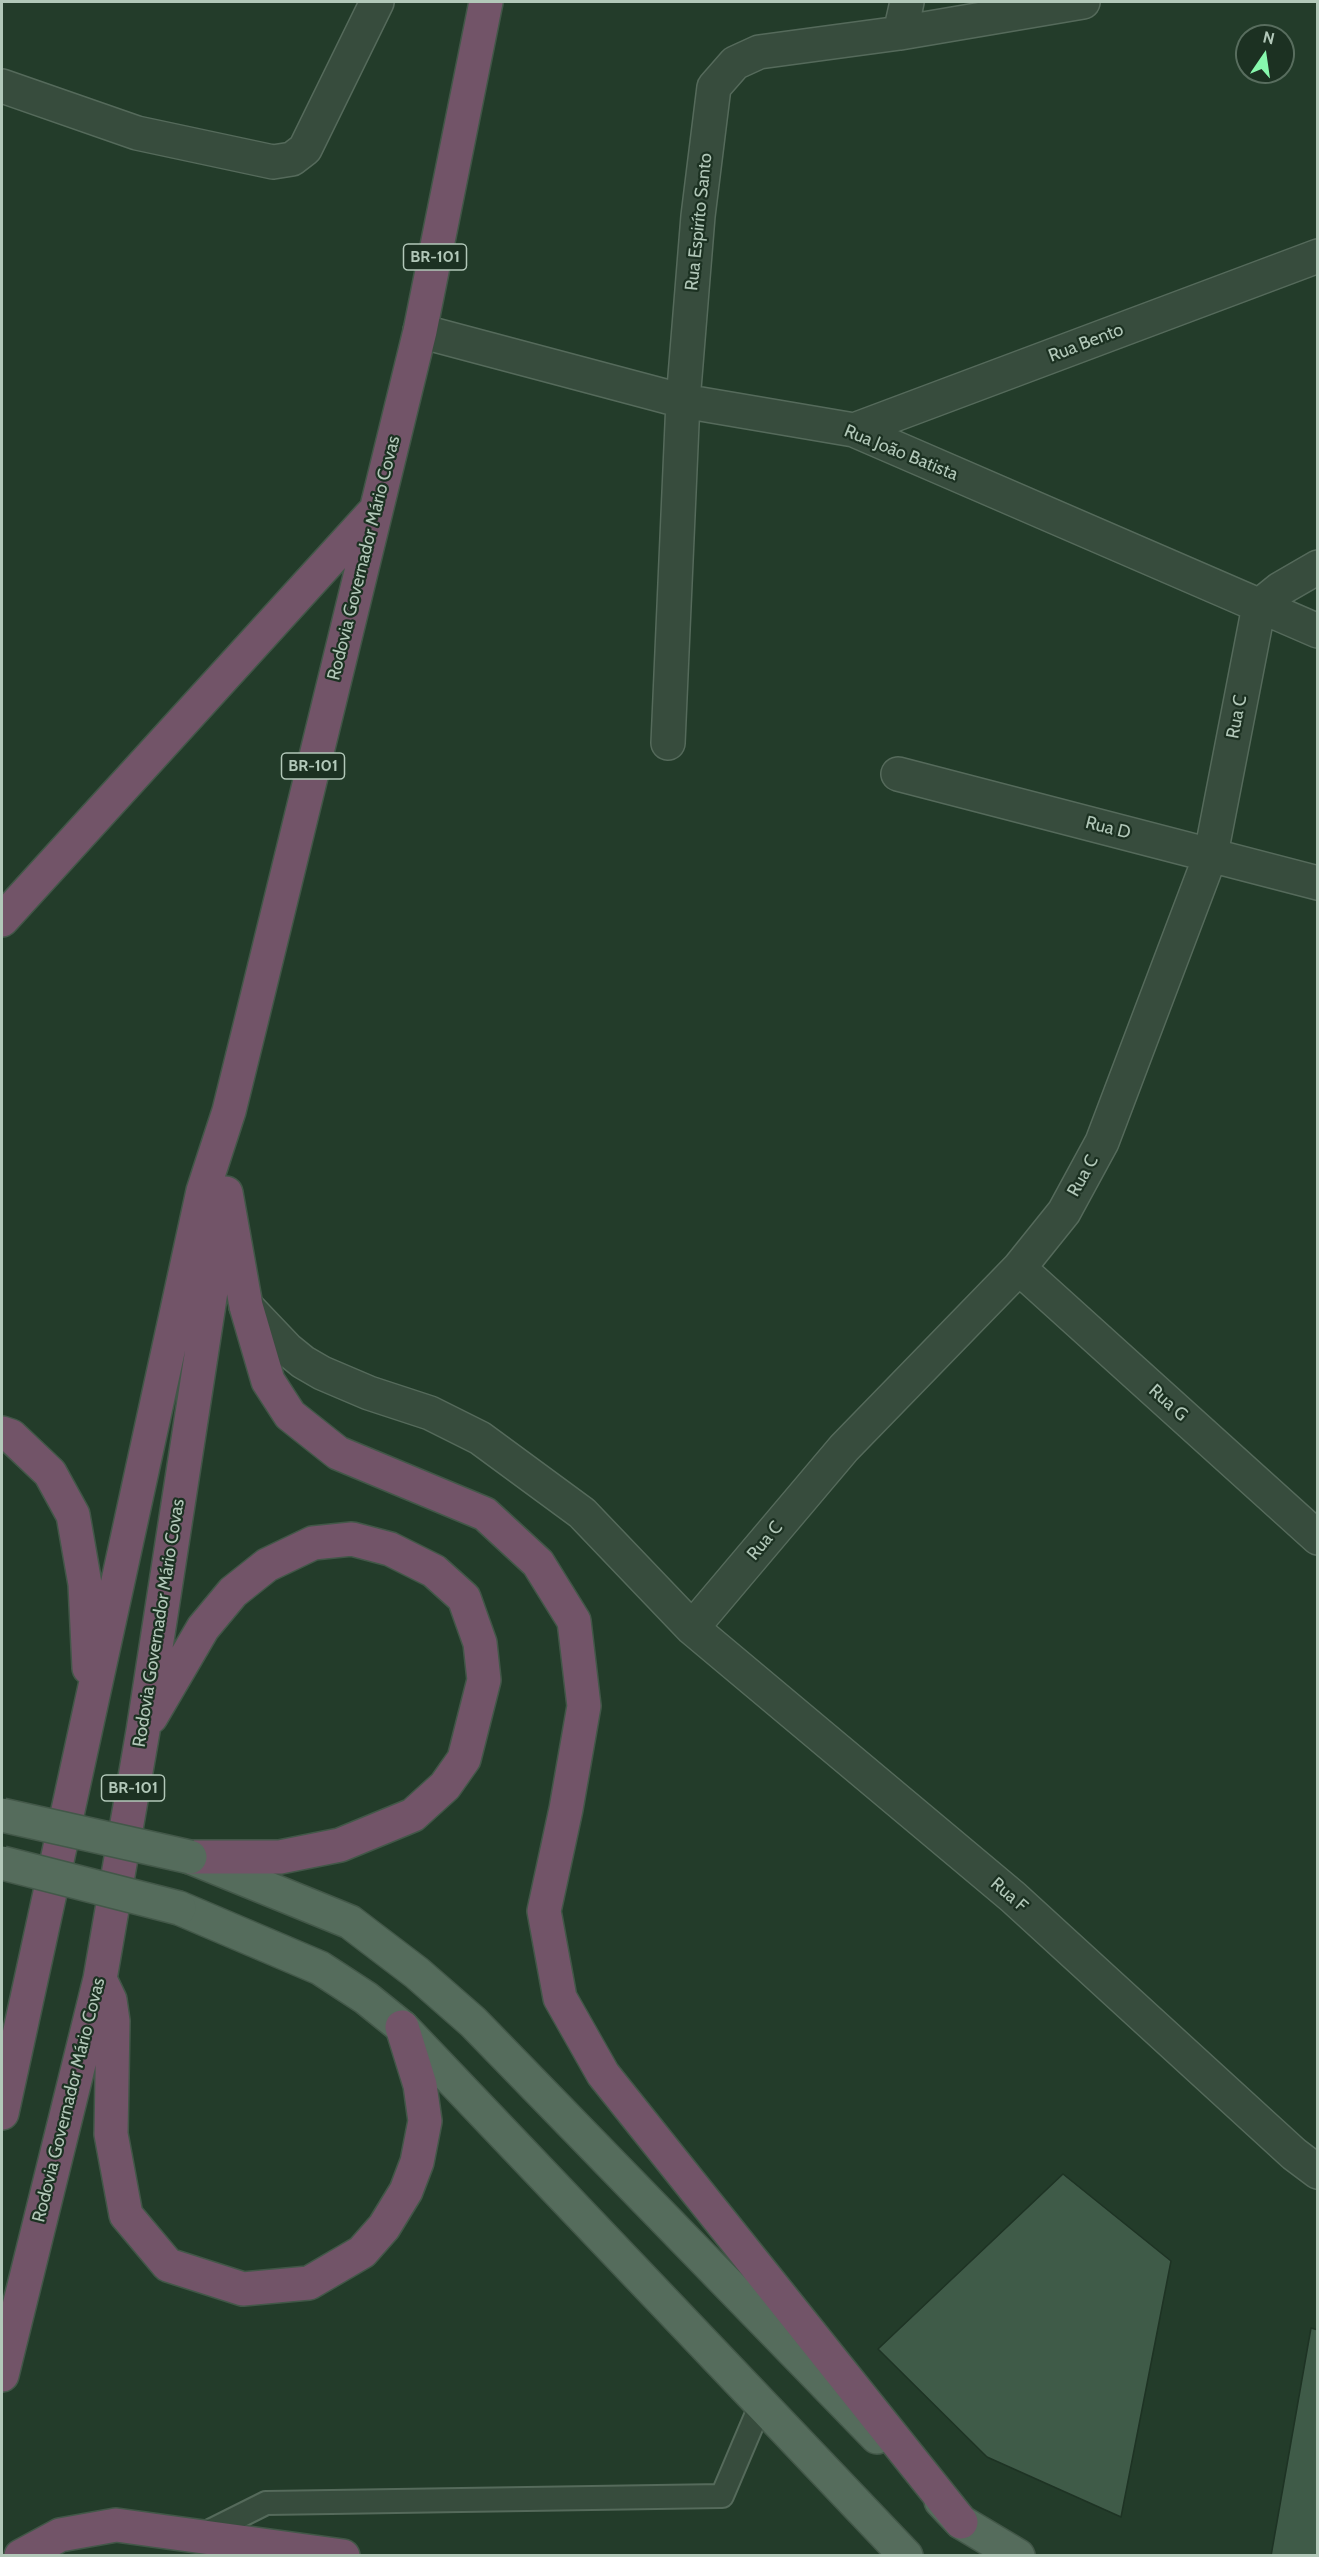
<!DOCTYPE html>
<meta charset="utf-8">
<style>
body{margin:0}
#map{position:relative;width:1319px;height:2557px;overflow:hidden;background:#233c2a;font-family:Cabin,sans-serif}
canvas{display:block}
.frame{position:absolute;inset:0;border:3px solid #b2c8b9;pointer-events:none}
.north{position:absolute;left:1235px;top:24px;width:60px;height:60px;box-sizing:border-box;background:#1c3122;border:2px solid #586d5e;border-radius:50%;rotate:13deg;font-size:16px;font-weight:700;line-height:24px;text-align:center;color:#b2c8b9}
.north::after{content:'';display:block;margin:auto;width:21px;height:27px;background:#87f8ad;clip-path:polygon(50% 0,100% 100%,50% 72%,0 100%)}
</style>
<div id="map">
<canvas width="1319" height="2557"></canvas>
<div class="frame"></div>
<div class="north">N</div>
</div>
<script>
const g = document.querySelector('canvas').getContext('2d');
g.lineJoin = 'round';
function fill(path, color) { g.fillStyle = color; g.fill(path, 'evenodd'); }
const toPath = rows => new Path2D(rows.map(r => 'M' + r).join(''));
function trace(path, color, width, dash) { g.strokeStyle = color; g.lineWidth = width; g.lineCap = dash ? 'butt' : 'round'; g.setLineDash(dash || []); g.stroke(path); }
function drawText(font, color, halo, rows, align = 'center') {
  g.font = font + ' Cabin,sans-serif'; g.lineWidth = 4.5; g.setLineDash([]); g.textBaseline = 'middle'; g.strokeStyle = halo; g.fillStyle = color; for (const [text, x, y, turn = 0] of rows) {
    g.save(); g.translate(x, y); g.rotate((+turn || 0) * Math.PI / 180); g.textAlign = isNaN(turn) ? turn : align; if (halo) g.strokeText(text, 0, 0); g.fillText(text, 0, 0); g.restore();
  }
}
const building = toPath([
 [1063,2174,1171,2261,1121,2517,987,2457,878,2349,1063,2174],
 [1311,2328,1318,2330,1318,2556,1271,2556,1311,2328]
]);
fill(building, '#3f5b48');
trace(building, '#1e3324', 1.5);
const lane = toPath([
 [200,2536,266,2503,722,2496,761,2404]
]);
const street = toPath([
 [900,33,907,2],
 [2,86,137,133,273,162,292,159,305,149,377,2],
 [420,331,683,401,854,430,1318,631],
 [854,430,1318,256],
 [668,743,683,401,698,216,714,87,735,63,759,52,900,33,1083,2],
 [898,774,1318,883],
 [1019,1268,1318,1538],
 [246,1306,287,1349,303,1362,322,1373,369,1393,430,1413,480,1438,582,1513,692,1628,1013,1897,1294,2154,1318,2172],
 [692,1628,844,1448,1019,1268,1064,1212,1102,1142,1211,854,1259,606,1280,589,1318,567]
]);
const primary = toPath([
 [190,1857,350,1922,417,1973,473,2022,877,2437],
 [179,1908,320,1968,366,1998,402,2027,906,2556],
 [941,2501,961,2522,1018,2556]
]);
const highway = toPath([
 [2,920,372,514],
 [226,1193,246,1306,268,1381,290,1415,338,1453,485,1514,538,1563,574,1621,584,1706,566,1809,544,1911,560,1998,603,2074,961,2522],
 [2,1433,11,1436,50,1473,73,1515,85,1584,89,1668],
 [151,1717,203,1628,233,1592,267,1565,313,1543,352,1539,390,1549,434,1571,464,1598,480,1643,484,1680,464,1759,445,1786,413,1815,340,1845,280,1857,190,1857],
 [100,1979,110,2000,113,2021,111,2134,126,2215,168,2265,243,2289,309,2283,362,2252,384,2227,406,2191,417,2162,425,2121,420,2085,402,2027],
 [2,2113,203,1191,229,1111,251,1022,420,331,486,2],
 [2,2375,100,1979,143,1731,222,1220],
 [21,2556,60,2535,116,2525,343,2556]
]);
trace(lane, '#556a5b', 26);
trace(street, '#556a5b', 36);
trace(primary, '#435849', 36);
trace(highway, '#425748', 36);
trace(lane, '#374c3d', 22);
trace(street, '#374c3d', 33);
trace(primary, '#556c5c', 33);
trace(highway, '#725468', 33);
const primaryBridge = toPath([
 [2,1815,190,1857],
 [2,1863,179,1908]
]);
trace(primaryBridge, '#435849', 36, []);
trace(primaryBridge, '#556c5c', 33);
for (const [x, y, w] of [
 [435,257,63],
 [313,766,63],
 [133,1788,63]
]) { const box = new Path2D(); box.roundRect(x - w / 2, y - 13, w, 26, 4.5); g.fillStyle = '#1c3122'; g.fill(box); trace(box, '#b2c8b9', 1.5); }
drawText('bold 16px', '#b2c8b9', null, [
 ["BR-101",435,257],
 ["BR-101",313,766],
 ["BR-101",133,1788]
]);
drawText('18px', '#b2c8b9', '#1c3122', [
 ["Rua Espiríto Santo",699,222,-84],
 ["Rua Bento",1086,343,-21],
 ["Rua João Batista",901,453,22],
 ["Rodovia Governador Mário Covas",364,558,-76],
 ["Rua C",1237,717,-79],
 ["Rua D",1108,828,14],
 ["Rua C",1083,1176,-61],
 ["Rua G",1168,1403,42],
 ["Rua C",765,1541,-50],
 ["Rodovia Governador Mário Covas",159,1623,-81],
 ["Rua F",1009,1895,41],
 ["Rodovia Governador Mário Covas",69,2100,-76]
]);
</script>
